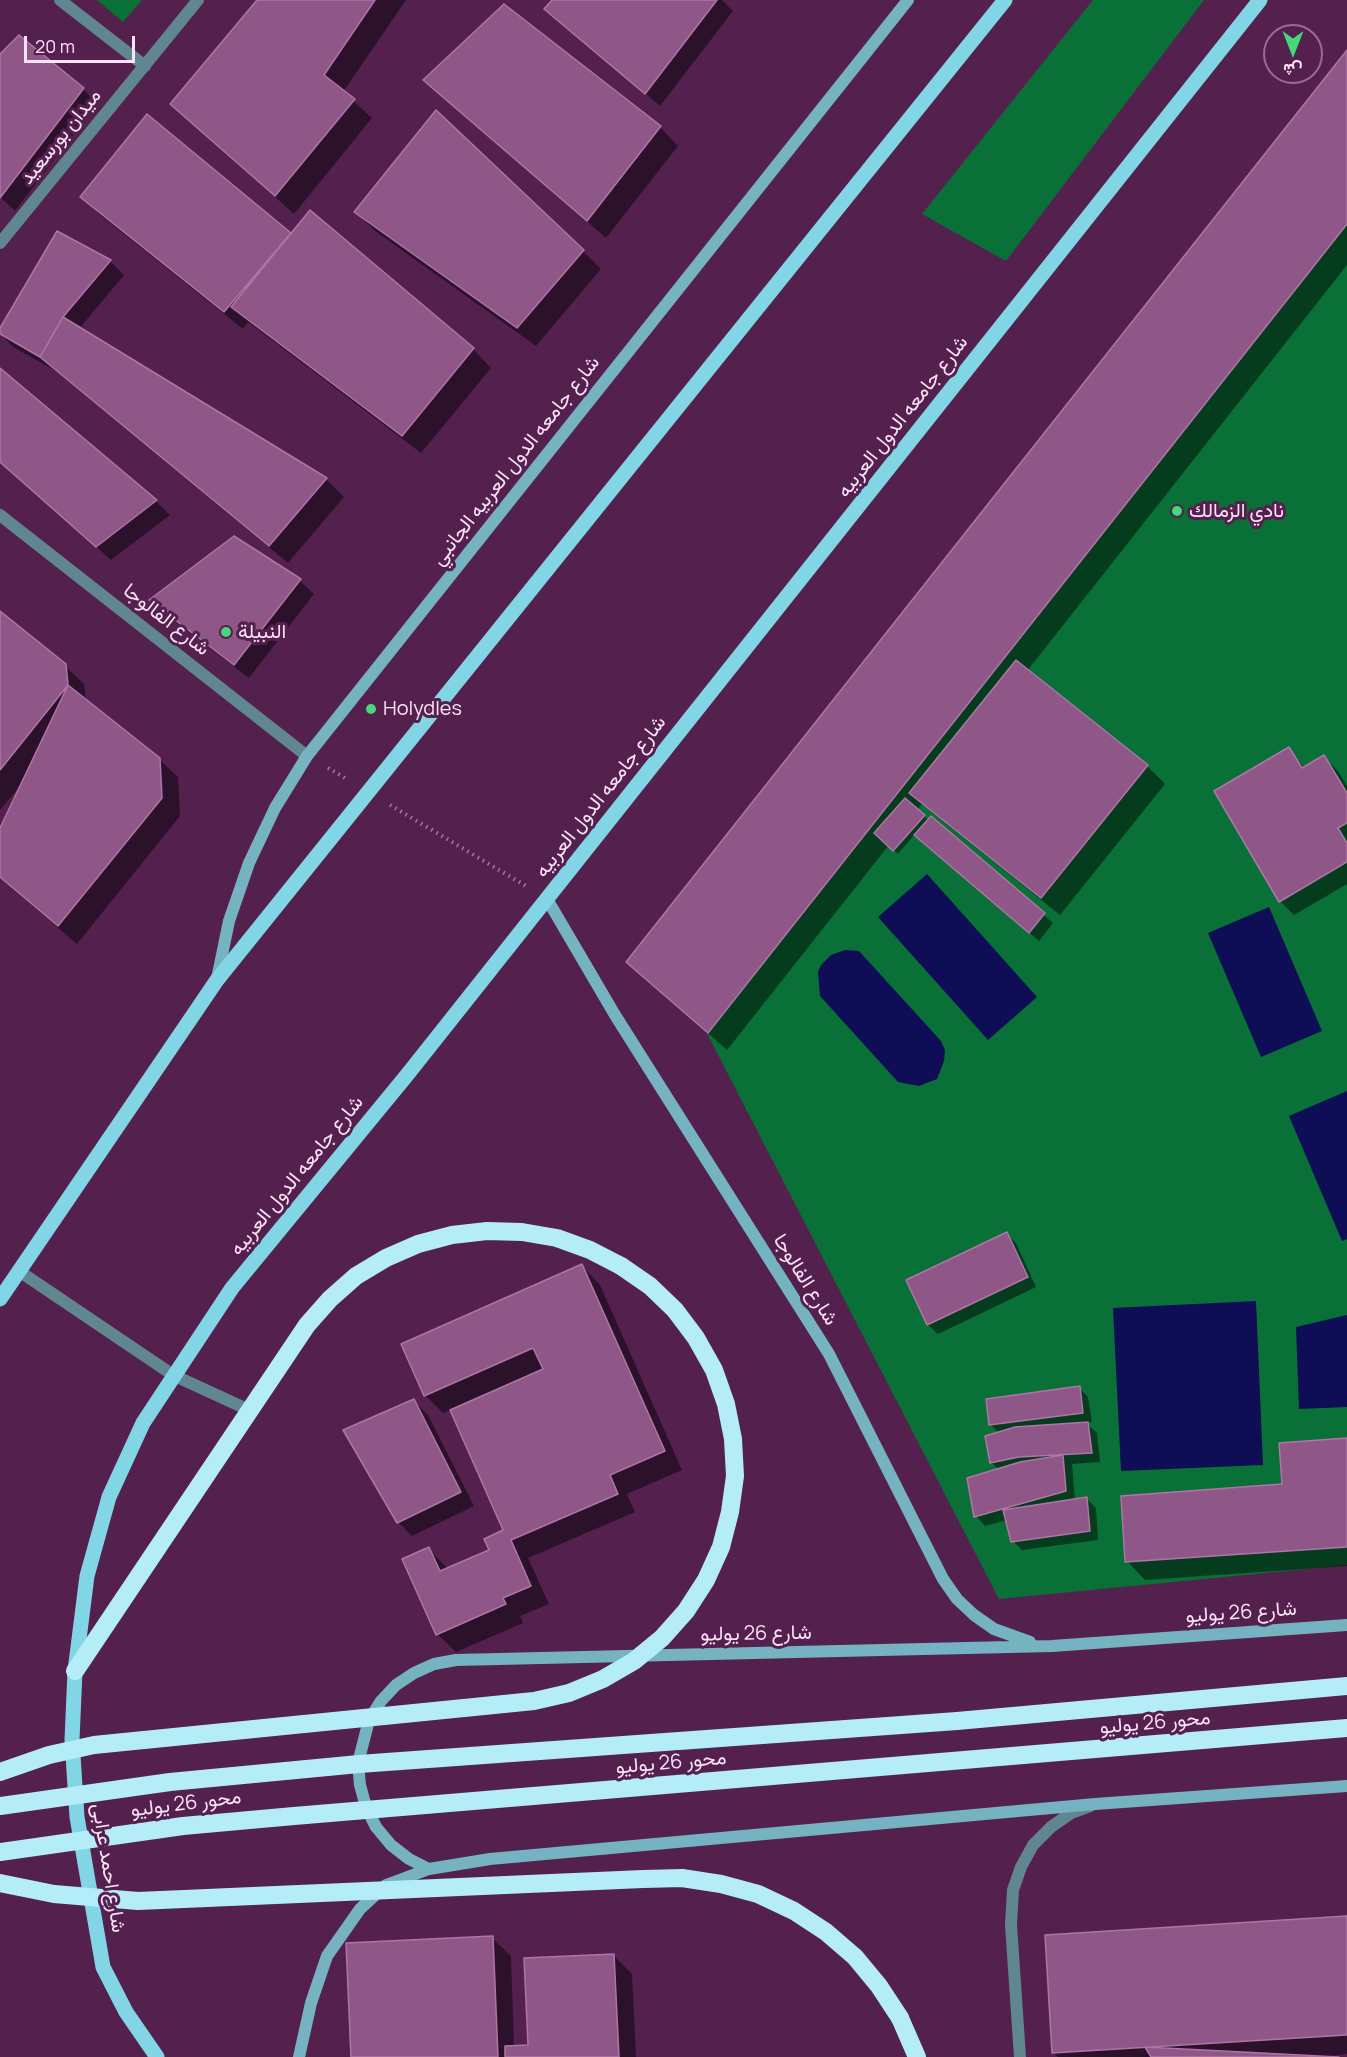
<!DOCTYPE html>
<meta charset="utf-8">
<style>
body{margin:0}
#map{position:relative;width:1347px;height:2057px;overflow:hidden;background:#54214f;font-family:Manrope,Vazirmatn,sans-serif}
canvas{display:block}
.north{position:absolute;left:1263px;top:24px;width:60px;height:60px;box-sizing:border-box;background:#54214f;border:2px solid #976e92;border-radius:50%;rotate:180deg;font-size:16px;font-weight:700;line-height:24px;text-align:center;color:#fce2f7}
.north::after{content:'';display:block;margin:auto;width:21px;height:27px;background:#45d77a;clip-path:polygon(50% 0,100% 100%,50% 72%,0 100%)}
.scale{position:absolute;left:24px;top:36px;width:111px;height:27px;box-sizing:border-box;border:3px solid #fce2f7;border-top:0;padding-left:8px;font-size:18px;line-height:21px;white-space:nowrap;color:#fce2f7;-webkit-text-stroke:4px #54214f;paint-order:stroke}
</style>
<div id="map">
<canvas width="1347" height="2057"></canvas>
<div class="north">ش</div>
<div class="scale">20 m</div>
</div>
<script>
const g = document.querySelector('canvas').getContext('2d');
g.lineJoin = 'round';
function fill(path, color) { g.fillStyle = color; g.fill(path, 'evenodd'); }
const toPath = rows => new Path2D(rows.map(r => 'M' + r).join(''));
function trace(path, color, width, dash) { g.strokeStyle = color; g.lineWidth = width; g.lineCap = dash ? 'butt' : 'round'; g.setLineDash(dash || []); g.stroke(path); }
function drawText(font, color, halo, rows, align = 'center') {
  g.font = font + ' Manrope,Vazirmatn,sans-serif'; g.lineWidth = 6; g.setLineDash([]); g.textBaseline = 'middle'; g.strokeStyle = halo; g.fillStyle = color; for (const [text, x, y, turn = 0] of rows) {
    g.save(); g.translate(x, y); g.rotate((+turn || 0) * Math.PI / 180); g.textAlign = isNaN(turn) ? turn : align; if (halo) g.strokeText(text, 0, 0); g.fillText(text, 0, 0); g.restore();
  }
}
fill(toPath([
 [97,0,142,0,123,22],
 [1093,0,1204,0,1006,261,922,214],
 [1347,64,1347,1565,999,1599,668,958]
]), '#097137');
fill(toPath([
 [927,874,1037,997,988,1040,878,917],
 [1269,907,1322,1031,1261,1057,1208,933],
 [845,950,859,951,941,1041,945,1050,944,1061,937,1079,919,1086,898,1082,820,996,818,972,821,965,831,955],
 [1347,1091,1347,1239,1342,1241,1289,1116],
 [1256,1301,1263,1465,1121,1471,1113,1308],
 [1347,1315,1347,1407,1299,1409,1296,1327]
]), '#0e0d56');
fill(toPath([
 [258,0,406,0,343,92,372,118,294,214,172,104],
 [554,0,722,0,733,11,660,106,546,9],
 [504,6,660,127,678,146,606,238,425,80],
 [1347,52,1347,265,1027,671,1147,766,1165,784,1060,915,922,804,917,810,929,821,931,818,1053,923,1039,941,915,834,898,854,889,845,727,1050,628,962],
 [0,56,83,89,97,103,15,211,0,197],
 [147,117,291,236,473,349,491,368,421,453,248,322,243,329,100,215,82,197],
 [356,212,583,251,601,269,536,346,375,231],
 [57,233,110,261,124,275,79,329,326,479,344,497,288,563,56,371,13,347,0,333],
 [0,370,156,501,170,515,111,560,0,462],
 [234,537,300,581,314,594,249,678,165,614,151,600],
 [0,613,65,666,84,684,86,701,159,759,178,777,180,816,77,944,0,878,0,831,21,785,0,810],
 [1288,749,1305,768,1324,757,1338,771,1347,786,1347,884,1294,915,1280,901],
 [1006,1234,1016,1243,1036,1287,938,1334,928,1325,908,1280],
 [582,1266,600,1285,682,1470,627,1494,635,1512,528,1558,549,1604,520,1616,523,1623,456,1652,437,1634,429,1549,448,1569,491,1551,505,1531,451,1410,443,1413,425,1395],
 [1079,1388,1088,1397,1092,1422,1086,1423,1097,1433,1100,1462,1072,1464,1075,1501,1087,1499,1096,1508,1098,1540,1022,1550,1013,1541,1007,1520,985,1526,976,1516,999,1470,991,1462,999,1433,991,1425],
 [414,1401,428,1415,474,1506,412,1536,398,1522],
 [1347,1440,1347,1566,1145,1580,1127,1561,1284,1486],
 [1347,1918,1347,2054,1323,2057,1058,2057,1053,2052],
 [492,1938,511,1956,514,2047,530,2046,613,1955,632,1974,636,2057,353,2057]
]), '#0007');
const building = toPath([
 [257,0,375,0,324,75,355,99,275,196,170,104,257,0],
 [552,0,717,0,645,94,544,9,552,0],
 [504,4,661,126,587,221,423,80,504,4],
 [19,35,84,88,0,198,0,54,19,35],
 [1347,50,1347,224,708,1033,626,962,1347,50],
 [436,110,584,250,517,328,354,212,436,110],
 [147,114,291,233,224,312,80,197,147,114],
 [310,210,474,348,402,436,231,307,310,210],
 [57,231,111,260,63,317,40,357,0,334,0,328,57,231],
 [63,317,327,478,269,546,40,357,63,317],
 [0,368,157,500,96,547,0,462,0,368],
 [234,536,301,579,234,665,149,600,234,536],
 [0,611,66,664,68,685,0,770,0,611],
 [1016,660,1148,765,1041,898,909,793,1016,660],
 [68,685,160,758,162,798,58,926,0,877,0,828,68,685],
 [1289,747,1302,768,1324,755,1347,793,1347,823,1338,828,1347,843,1347,862,1279,902,1214,791,1289,747],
 [905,798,925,815,893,851,874,833,905,798],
 [931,816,1045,913,1029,933,914,835,931,816],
 [1007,1232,1028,1277,927,1325,906,1280,1007,1232],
 [582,1264,665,1451,610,1475,618,1494,511,1540,531,1586,503,1598,506,1604,436,1635,402,1559,429,1547,440,1571,489,1550,484,1539,503,1530,450,1410,543,1369,533,1348,424,1396,401,1344,582,1264],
 [1080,1386,1083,1413,989,1425,986,1399,1080,1386],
 [414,1399,461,1492,397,1523,343,1430,414,1399],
 [1088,1422,1092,1453,1019,1457,990,1463,985,1436,1015,1427,1088,1422],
 [1347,1438,1347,1547,1125,1562,1121,1496,1282,1484,1279,1443,1347,1438],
 [1063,1455,1066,1491,974,1517,967,1478,1020,1462,1063,1455],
 [1087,1497,1090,1531,1011,1542,1003,1510,1087,1497],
 [1347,1916,1347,2035,1052,2053,1045,1935,1347,1916],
 [493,1936,498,2057,351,2057,346,1943,493,1936],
 [614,1954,619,2057,505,2057,505,2046,528,2045,524,1958,614,1954],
 [1145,2047,1339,2057,1151,2057,1145,2047]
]);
fill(building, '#8e5787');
trace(building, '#af75a7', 1.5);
trace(toPath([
 [328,768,345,778],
 [390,805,526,886]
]), '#a37c9e', 4, [1.5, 4.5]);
trace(toPath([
 [60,0,145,66],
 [0,243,198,0],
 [0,515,307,756],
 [19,1271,173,1375,249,1410],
 [1020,2057,1011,1925,1013,1890,1021,1867,1033,1845,1051,1827,1071,1813,1090,1806]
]), '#60878f', 12);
trace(toPath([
 [547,899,615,1015,829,1354,943,1579,957,1599,974,1615,994,1629,1030,1642],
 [217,979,229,921,249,863,275,808,307,756,908,0],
 [429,1869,409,1859,391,1845,376,1827,366,1807,360,1785,358,1763,369,1720,381,1701,396,1685,414,1673,434,1664,456,1660,1052,1646,1347,1625],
 [299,2057,311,2003,327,1956,360,1909,386,1885,429,1869,490,1859,1095,1804,1347,1786]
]), '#74b3bf', 12);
trace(toPath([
 [0,1299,217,980,1005,0],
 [157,2057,126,2012,103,1967,77,1817,72,1740,75,1671,87,1576,109,1497,143,1423,232,1288,407,1075,1260,0]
]), '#82d5e5', 15);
trace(toPath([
 [75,1671,307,1325,330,1299,356,1276,386,1258,418,1244,452,1235,487,1231,522,1232,557,1238,590,1250,621,1266],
 [900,2018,917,2057]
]), '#b4edf8', 18);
trace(toPath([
 [0,1772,49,1755,94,1745,534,1701,569,1693,603,1679,634,1661,662,1638,686,1611,706,1580,721,1547,730,1512,735,1476,733,1439,726,1404,714,1370,696,1338,675,1310,650,1286,621,1266],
 [0,1806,170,1782,359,1764,957,1721,1347,1686],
 [0,1852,183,1826,294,1816,1347,1728],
 [0,1883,54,1894,138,1901,643,1879,682,1878,721,1884,758,1894,794,1911,826,1932,855,1957,879,1986,900,2018]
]), '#b4edf8', 18);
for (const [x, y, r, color] of [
 [1177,511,6,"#45d77a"],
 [226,632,6,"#45d77a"],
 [371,709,6,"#45d77a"]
]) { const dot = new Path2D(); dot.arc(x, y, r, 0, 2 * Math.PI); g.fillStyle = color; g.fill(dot); trace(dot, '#54214f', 2); }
drawText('20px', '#fce2f7', '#54214f', [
 ["ميدان بورسعيد",61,137,-51],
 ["شارع جامعه الدول العربيه",903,417,-52],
 ["شارع جامعه الدول العربيه الجانبي",516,461,-52],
 ["شارع الفالوجا",166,620,38],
 ["شارع جامعه الدول العربيه",601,797,-52],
 ["شارع جامعه الدول العربيه",297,1176,-51],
 ["شارع الفالوجا",805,1280,58],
 ["شارع 26 يوليو",1241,1613,-4],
 ["شارع 26 يوليو",756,1634,-1],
 ["محور 26 يوليو",1155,1723,-5],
 ["محور 26 يوليو",671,1763,-5],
 ["محور 26 يوليو",186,1804,-7],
 ["شارع احمد عرابى",108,1868,81]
]);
drawText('20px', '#fce2f7', '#54214f', [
 ["نادي الزمالك",1189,511],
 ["النبيلة",238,632],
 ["HolydIes",383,709]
], 'left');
</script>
